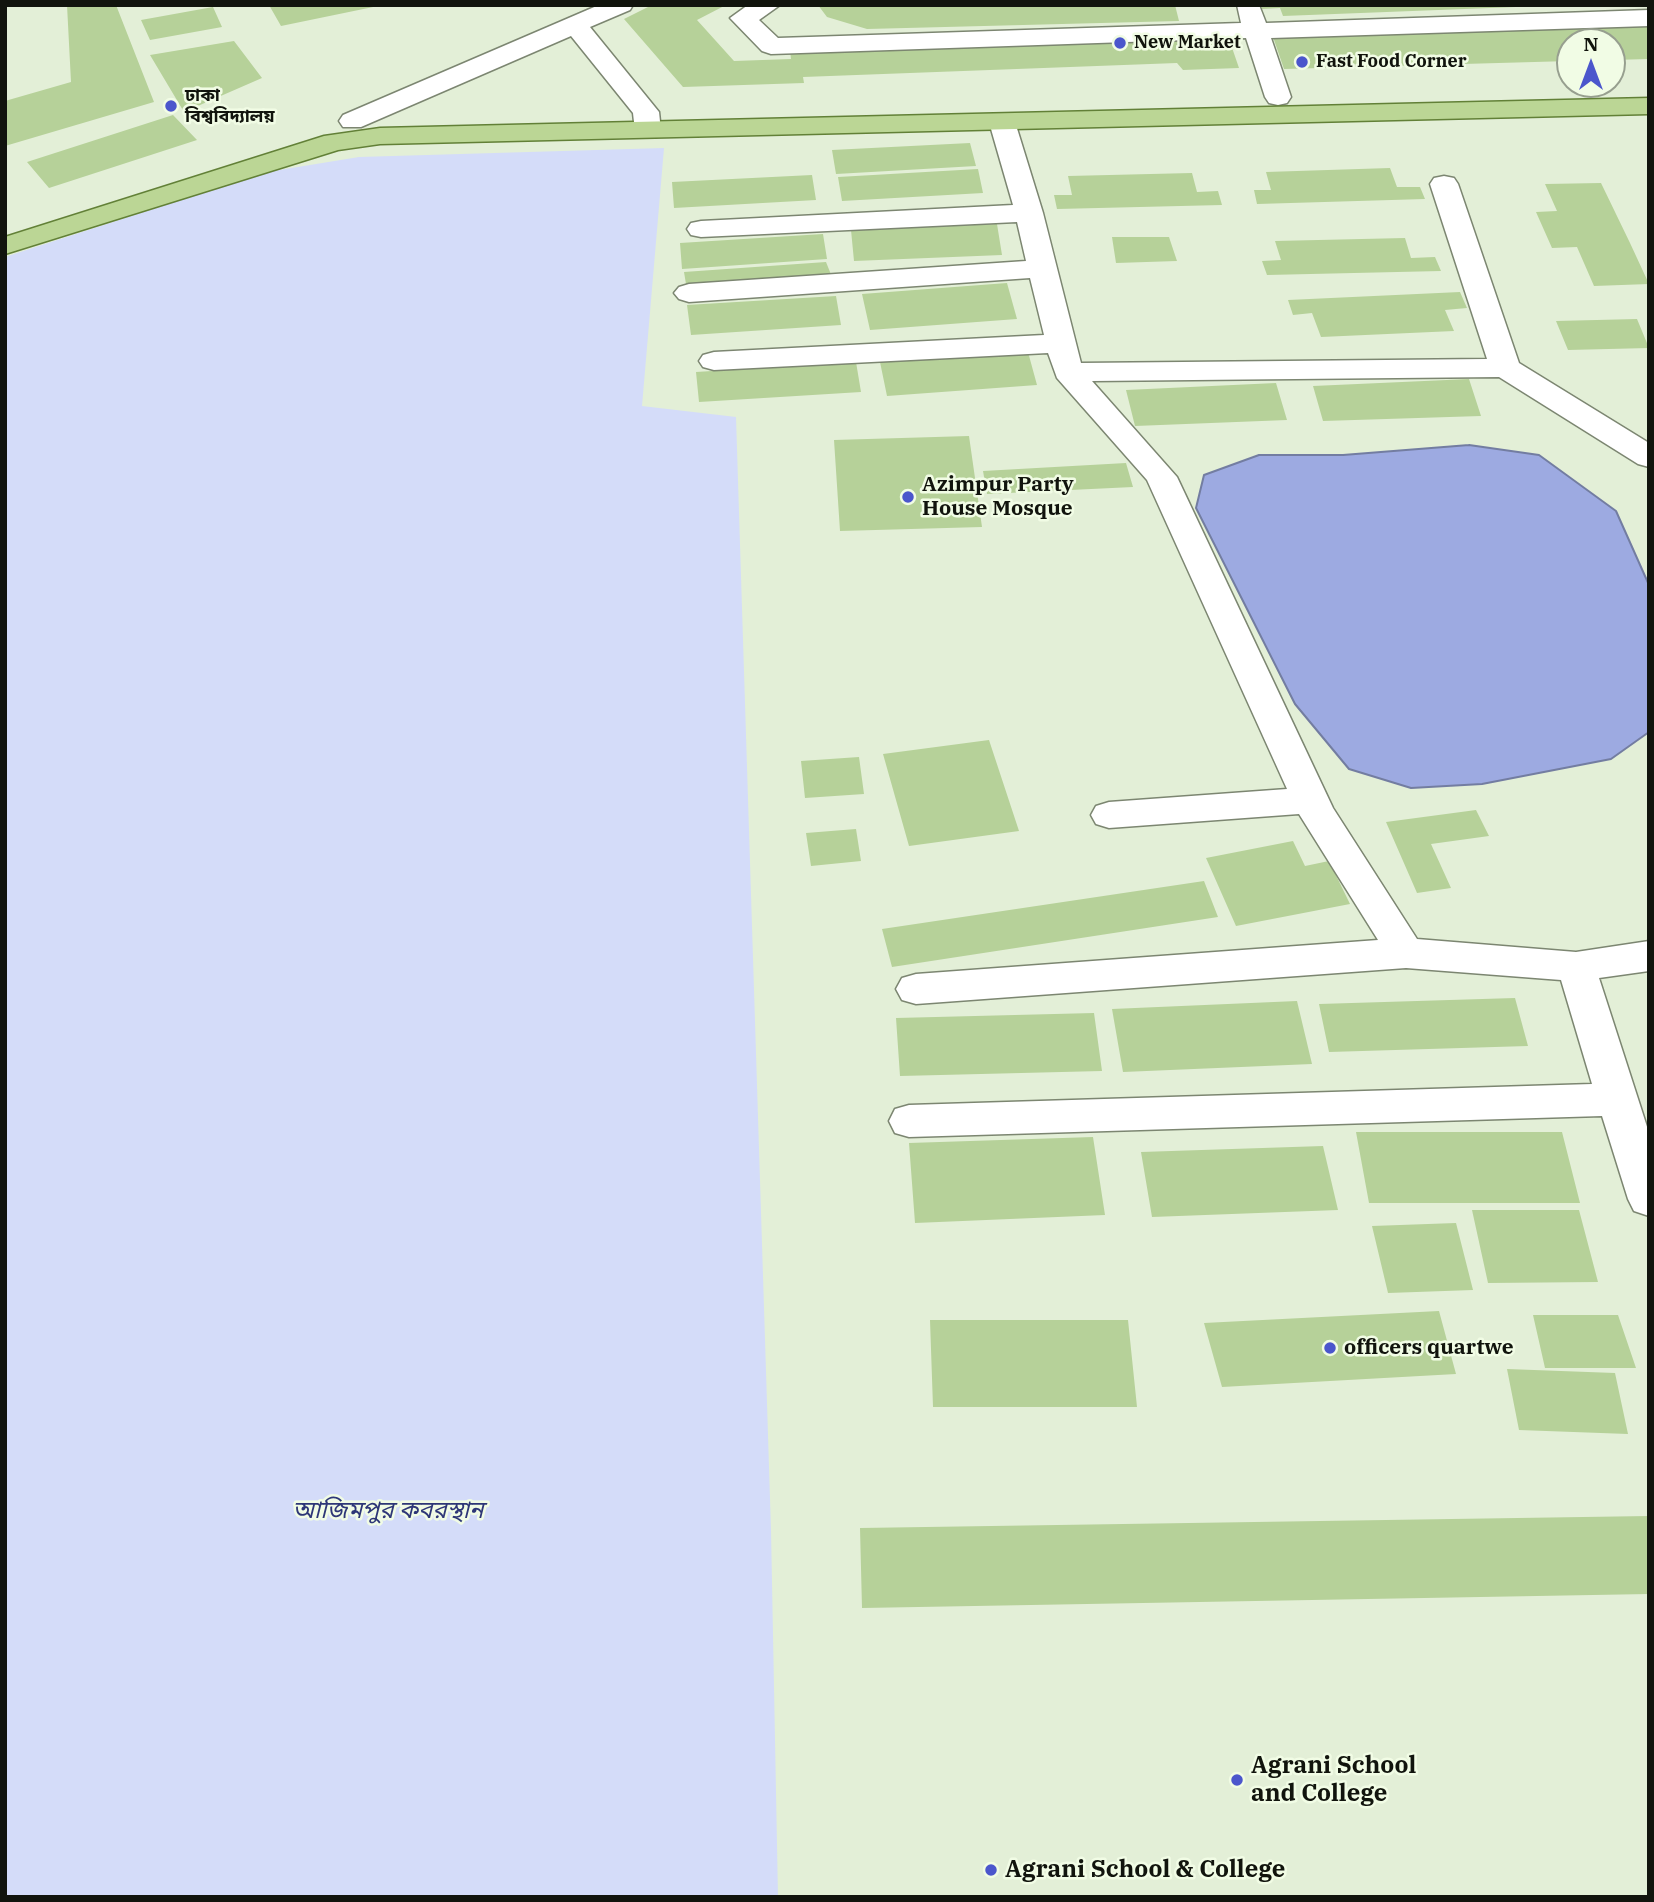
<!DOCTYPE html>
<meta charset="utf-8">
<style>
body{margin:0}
#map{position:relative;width:1654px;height:1902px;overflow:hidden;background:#e3efd7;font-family:"IBM Plex Serif",serif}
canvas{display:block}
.frame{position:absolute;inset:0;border:7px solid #11140d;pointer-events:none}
.north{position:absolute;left:1556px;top:28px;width:70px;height:70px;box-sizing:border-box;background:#f1fce5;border:2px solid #979f8f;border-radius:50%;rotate:0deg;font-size:19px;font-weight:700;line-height:28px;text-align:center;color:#11140d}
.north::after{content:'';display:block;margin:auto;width:24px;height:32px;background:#4b56cc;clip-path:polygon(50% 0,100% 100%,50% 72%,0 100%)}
</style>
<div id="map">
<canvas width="1654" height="1902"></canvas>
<div class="frame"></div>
<div class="north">N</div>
</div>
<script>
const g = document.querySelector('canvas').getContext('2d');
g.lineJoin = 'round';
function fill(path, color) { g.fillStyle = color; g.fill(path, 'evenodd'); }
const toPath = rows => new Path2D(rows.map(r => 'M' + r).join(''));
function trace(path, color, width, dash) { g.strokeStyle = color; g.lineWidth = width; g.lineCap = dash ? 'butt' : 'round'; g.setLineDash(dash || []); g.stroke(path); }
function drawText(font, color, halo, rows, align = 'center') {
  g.font = font + ' "IBM Plex Serif","Noto Sans Bengali",serif'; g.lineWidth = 5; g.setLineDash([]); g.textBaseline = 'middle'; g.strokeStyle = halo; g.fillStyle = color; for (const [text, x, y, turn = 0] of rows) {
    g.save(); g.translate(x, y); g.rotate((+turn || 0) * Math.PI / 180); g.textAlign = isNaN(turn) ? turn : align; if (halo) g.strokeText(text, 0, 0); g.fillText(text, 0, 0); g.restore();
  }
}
fill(toPath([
 [664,148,642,406,736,417,771,1530,778,1897,5,1897,5,257,267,172,359,157]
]), '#d4dcf9');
const water = toPath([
 [1469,445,1539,455,1616,511,1649,585,1649,732,1611,759,1482,784,1411,788,1349,769,1295,704,1196,508,1204,475,1259,455,1343,455,1469,445]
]);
fill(water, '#9daae1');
trace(water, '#737da1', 2);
fill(toPath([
 [67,5,116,5,154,102,5,146,5,101,71,82],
 [269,5,378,5,378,6,281,26],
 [652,5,726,5,697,20,734,61,791,59,790,50,1228,36,1239,68,1183,70,1177,63,803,77,804,83,683,87,624,19],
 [818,5,1175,5,1179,21,867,29,827,17],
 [1261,5,1516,5,1516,7,1283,16,1280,8,1262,9],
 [213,7,222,27,150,40,141,20],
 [1649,24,1649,59,1612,60,1612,42,1570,42,1570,61,1284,69,1272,34],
 [234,41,262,78,184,112,150,55],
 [173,115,197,140,49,188,27,162],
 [970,143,976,166,836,174,832,150],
 [1390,168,1397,187,1420,187,1425,199,1257,204,1254,190,1271,190,1266,172],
 [978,169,983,193,842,201,838,177],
 [1192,173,1197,192,1218,191,1222,205,1057,209,1054,195,1072,195,1068,176],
 [812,175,816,200,674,208,672,182],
 [1601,183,1630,243,1649,284,1594,286,1577,247,1552,248,1536,212,1557,211,1545,184],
 [997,224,1002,255,854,261,851,230],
 [823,234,827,259,682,269,680,243],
 [1112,237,1169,237,1177,261,1116,263],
 [1405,238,1411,258,1435,257,1441,271,1267,275,1262,261,1281,260,1275,241],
 [826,262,832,277,687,290,684,272],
 [1007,283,1017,319,870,330,862,294],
 [1460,292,1467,308,1445,310,1454,331,1321,337,1312,313,1293,315,1288,300],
 [836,296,841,325,691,335,687,305],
 [1637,319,1649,348,1568,350,1556,321],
 [1028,352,1037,385,887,396,880,362],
 [856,362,861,392,699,402,696,372],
 [1469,379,1481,416,1323,421,1313,386],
 [1276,383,1287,420,1135,426,1126,390],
 [969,436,982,527,840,531,834,440],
 [1126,463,1133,487,987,494,983,471],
 [989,740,1019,831,909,846,883,754],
 [859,757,864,794,805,798,801,761],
 [1476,810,1489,836,1431,844,1451,888,1417,893,1386,822],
 [856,829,861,861,811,866,806,833],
 [1293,841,1305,866,1329,861,1350,904,1236,926,1206,858],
 [1204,881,1218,917,892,967,882,929],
 [1515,998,1528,1046,1329,1052,1319,1004],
 [1297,1001,1312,1064,1123,1072,1112,1009],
 [1094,1013,1102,1071,900,1076,896,1018],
 [1356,1132,1562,1132,1580,1203,1369,1203],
 [1093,1137,1105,1215,915,1223,909,1143],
 [1323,1146,1338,1210,1152,1217,1141,1152],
 [1472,1210,1579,1210,1598,1282,1488,1283],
 [1456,1223,1473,1290,1388,1293,1372,1226],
 [1439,1311,1456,1374,1222,1387,1204,1323],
 [1533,1315,1618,1315,1636,1368,1545,1368],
 [930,1320,1128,1320,1137,1407,933,1407],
 [1507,1369,1615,1373,1628,1434,1519,1430],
 [1649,1516,1649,1594,862,1608,860,1528]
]), '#b6d199');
const minor = toPath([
 [599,5,633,5,630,10,590,27,659,112,661,131,657,137,639,137,635,131,633,113,571,36,361,127,343,127,339,121,343,115,599,5],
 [748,5,780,5,759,20,778,38,1241,23,1237,5,1259,5,1266,23,1649,10,1649,26,1271,38,1291,97,1287,103,1278,105,1269,103,1265,97,1246,38,771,54,762,51,730,18,748,5],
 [1002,114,1011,116,1015,122,1043,213,1081,363,1487,359,1430,184,1434,178,1444,176,1454,178,1458,184,1519,363,1649,443,1649,467,1638,464,1499,377,1092,381,1177,477,1333,808,1417,939,1576,952,1649,941,1649,971,1599,978,1649,1133,1649,1216,1634,1211,1628,1199,1602,1116,909,1137,895,1133,889,1121,895,1109,909,1105,1592,1084,1561,980,1406,968,916,1004,902,1000,896,989,902,978,916,974,1378,940,1299,814,1109,828,1096,824,1091,815,1096,806,1109,802,1287,789,1147,480,1057,378,1048,353,714,370,703,367,699,361,703,355,714,352,1044,335,1030,278,689,302,679,299,674,293,679,287,689,284,1026,261,1017,222,701,237,691,235,687,229,691,223,701,221,1013,205,989,122,993,116,1002,114]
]);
const major = toPath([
 [1649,98,1649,114,380,144,338,150,5,254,5,237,324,136,380,128,1649,98]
]);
trace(minor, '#7c8671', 3);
trace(major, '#628037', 3);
fill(minor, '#fff');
fill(major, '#bbd695');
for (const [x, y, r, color] of [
 [1120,43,7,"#4b56cc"],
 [1302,62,7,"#4b56cc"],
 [171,106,7,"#4b56cc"],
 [908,497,7,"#4b56cc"],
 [1330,1348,7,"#4b56cc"],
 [1237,1780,7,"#4b56cc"],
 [991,1870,7,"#4b56cc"]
]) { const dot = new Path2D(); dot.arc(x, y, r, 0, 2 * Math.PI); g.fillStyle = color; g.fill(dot); trace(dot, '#f1fce5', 2.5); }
drawText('bold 18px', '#11140d', '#f1fce5', [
 ["New Market",1134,43],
 ["Fast Food Corner",1316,62],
 ["ঢাকা",185,96],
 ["বিশ্ববিদ্যালয়",185,117]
], 'left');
drawText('bold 21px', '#11140d', '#f1fce5', [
 ["Azimpur Party",922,485],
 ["House Mosque",922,509],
 ["officers quartwe",1344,1348]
], 'left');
drawText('italic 24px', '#2d3677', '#f1fce5', [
 ["আজিমপুর কবরস্থান",388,1511]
]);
drawText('bold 24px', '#11140d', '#f1fce5', [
 ["Agrani School",1251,1766],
 ["and College",1251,1794],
 ["Agrani School & College",1005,1870]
], 'left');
</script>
